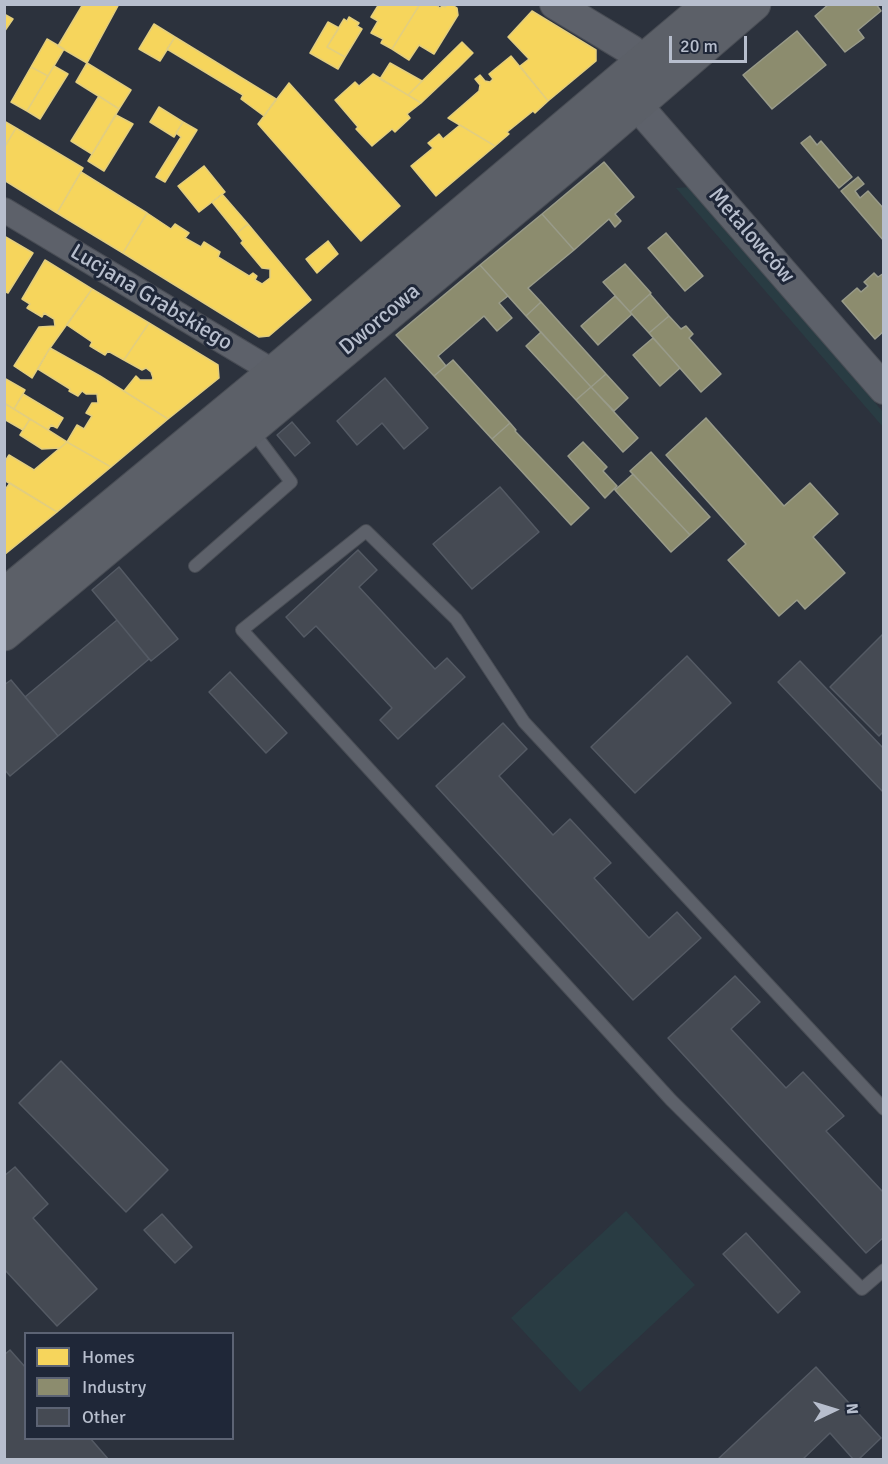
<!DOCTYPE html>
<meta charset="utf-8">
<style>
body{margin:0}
#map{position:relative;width:888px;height:1464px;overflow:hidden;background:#2c323d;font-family:Signika,sans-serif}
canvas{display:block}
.frame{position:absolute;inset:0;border:6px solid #b7becd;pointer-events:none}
.legend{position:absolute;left:24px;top:1332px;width:210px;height:108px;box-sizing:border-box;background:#1f2738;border:2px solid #5c6374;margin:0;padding:8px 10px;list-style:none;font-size:18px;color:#b7becd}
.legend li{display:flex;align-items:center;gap:12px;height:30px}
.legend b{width:30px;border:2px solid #5c6374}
.north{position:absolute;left:804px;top:1380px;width:60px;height:60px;-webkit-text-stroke:4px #1f2738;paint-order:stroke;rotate:86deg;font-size:16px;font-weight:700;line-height:24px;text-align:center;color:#b7becd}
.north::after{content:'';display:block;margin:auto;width:21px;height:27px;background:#b7becd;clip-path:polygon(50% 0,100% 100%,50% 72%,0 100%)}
.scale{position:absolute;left:669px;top:36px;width:78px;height:27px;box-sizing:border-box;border:3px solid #b7becd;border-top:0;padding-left:8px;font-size:18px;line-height:21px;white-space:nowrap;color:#b7becd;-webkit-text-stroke:4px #1f2738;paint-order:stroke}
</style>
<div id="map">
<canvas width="888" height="1464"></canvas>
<div class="frame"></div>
<ul class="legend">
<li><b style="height:16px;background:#f6d55c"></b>Homes</li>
<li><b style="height:16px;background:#8c8c6e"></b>Industry</li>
<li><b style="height:16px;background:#454a53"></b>Other</li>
</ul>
<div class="north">N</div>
<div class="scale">20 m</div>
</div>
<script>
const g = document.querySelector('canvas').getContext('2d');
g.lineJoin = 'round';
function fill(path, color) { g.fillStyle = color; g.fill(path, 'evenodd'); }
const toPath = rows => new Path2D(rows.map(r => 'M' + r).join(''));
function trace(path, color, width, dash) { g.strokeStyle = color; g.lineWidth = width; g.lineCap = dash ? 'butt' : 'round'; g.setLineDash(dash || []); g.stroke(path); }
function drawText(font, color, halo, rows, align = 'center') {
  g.font = font + ' Signika,sans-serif'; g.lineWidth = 6; g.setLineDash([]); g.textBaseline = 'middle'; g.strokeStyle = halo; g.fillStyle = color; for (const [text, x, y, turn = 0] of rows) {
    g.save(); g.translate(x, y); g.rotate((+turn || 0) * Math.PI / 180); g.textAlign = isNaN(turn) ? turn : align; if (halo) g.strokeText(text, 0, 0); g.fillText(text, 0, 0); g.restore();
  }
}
fill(toPath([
 [691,187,883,412,883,427,676,188],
 [626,1211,695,1285,580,1392,511,1318]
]), '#293c43');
const homes = toPath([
 [83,4,119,4,87,63,58,46,83,4],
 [379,4,420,4,392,49,381,43,383,39,371,33,378,21,371,17,379,4],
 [420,4,435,4,440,8,442,6,445,7,448,4,451,4,457,8,458,15,434,54,419,45,409,60,392,49,420,4],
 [532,11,596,50,596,61,548,101,520,66,529,59,508,37,532,11],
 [4,14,13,19,4,32,4,14],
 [349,17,359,23,357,26,362,29,345,57,327,47,344,19,347,21,349,17],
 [328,22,339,28,327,47,345,57,338,69,310,53,328,22],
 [154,24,175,37,160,61,139,49,154,24],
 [175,37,276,99,264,116,241,99,243,95,167,49,175,37],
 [47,39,64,49,48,76,31,67,47,39],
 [462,42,473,53,458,68,421,103,408,95,462,42],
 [511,56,548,101,535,113,533,111,507,132,509,134,495,146,448,118,479,91,480,85,475,79,480,75,485,81,490,82,493,79,489,74,511,56],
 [87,63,131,90,119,109,76,82,87,63],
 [390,63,422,81,408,95,380,79,390,63],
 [54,66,68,74,40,119,27,111,54,66],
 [31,67,48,76,27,111,11,102,31,67],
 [373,74,421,103,407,114,410,118,395,132,392,129,372,146,356,129,358,127,335,100,355,82,359,86,373,74],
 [289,83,400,206,361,241,258,124,289,83],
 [99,96,119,109,92,154,71,141,99,96],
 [159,107,183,122,174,137,150,122,159,107],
 [116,115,133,124,104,171,88,161,116,115],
 [4,121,16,128,4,148,4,121],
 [183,122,197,130,165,182,156,177,181,137,176,133,183,122],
 [460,125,495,146,436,196,411,166,433,148,428,143,439,134,443,139,460,125],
 [16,128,83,168,57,213,4,180,4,148,16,128],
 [204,166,225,192,199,212,178,186,204,166],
 [81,172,147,213,123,253,57,213,81,172],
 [222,194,248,224,237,233,212,202,222,194],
 [147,213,171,229,175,224,189,233,185,238,201,247,204,242,220,252,218,257,249,276,253,273,257,276,255,280,262,284,270,278,270,269,262,268,241,243,243,241,237,233,248,224,311,300,269,336,259,337,123,253,147,213],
 [4,236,33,253,8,293,4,291,4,236],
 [328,241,338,254,317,273,306,259,328,241],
 [45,260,92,289,50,348,32,378,14,366,39,327,55,326,54,319,44,313,42,317,27,308,30,304,22,299,45,260],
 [92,289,149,323,124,360,108,351,105,355,90,346,92,342,67,325,92,289],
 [149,323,218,365,219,378,168,419,124,391,136,376,140,380,152,380,153,378,151,372,146,368,142,370,124,360,149,323],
 [50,348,100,376,168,419,111,467,67,442,77,425,84,429,92,416,86,413,92,403,98,403,97,394,86,394,82,391,78,396,69,391,70,389,38,369,50,348],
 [4,378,25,390,14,409,4,403,4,378],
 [23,394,63,418,57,428,51,425,48,430,14,409,23,394],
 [4,403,30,419,23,430,4,419,4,403],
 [30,419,48,430,67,442,60,448,42,449,20,435,30,419],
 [67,442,111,467,57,512,4,480,4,463,9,455,34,470,67,442],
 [10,483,57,512,4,555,4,491,10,483]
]);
fill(homes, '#f6d55c');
trace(homes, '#e3ce7e', 1.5);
const industry = toPath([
 [829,4,876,4,881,11,858,30,864,38,845,52,815,16,829,4],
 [797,31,826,65,772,109,743,75,797,31],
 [810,136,817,145,821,141,852,177,839,188,801,143,810,136],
 [604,162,634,197,615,214,621,221,615,227,609,219,574,250,542,214,604,162],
 [858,177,864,184,855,191,860,198,868,191,884,209,884,241,841,191,858,177],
 [542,214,574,250,528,288,541,302,526,316,480,265,542,214],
 [666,233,703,276,685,291,648,248,666,233],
 [625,264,651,293,630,312,603,282,625,264],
 [480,265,508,296,499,303,512,318,497,331,484,316,438,356,446,366,434,376,396,335,480,265],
 [874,273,878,277,884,273,884,331,875,339,842,301,857,288,861,292,868,286,864,282,874,273],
 [650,294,669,316,649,333,630,312,650,294],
 [615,296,632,314,598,345,581,326,615,296],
 [541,302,606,374,591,387,526,316,541,302],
 [669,316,681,329,686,326,693,334,689,338,721,374,701,392,649,333,669,316],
 [541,332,591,387,576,400,526,346,541,332],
 [653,338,680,368,660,386,633,355,653,338],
 [453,360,510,423,492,439,434,376,453,360],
 [606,374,628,398,614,411,591,387,606,374],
 [591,387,638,438,623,452,576,400,591,387],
 [706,418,784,506,810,483,838,514,813,537,845,573,805,609,797,600,779,616,728,560,746,544,666,455,706,418],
 [510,423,516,430,515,431,589,508,571,525,492,439,510,423],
 [583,442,607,467,603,471,617,486,605,498,568,456,583,442],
 [651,452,710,517,690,535,630,471,651,452],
 [633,474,690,535,671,552,615,490,633,474]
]);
fill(industry, '#8c8c6e');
trace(industry, '#999b8a', 1.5);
const building = toPath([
 [385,378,428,428,404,449,382,423,357,445,337,421,385,378],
 [292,422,310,443,295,456,277,435,292,422],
 [500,487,539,532,472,589,433,544,500,487],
 [358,550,377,570,359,587,435,669,447,658,465,677,398,739,380,720,392,708,316,626,304,637,286,617,358,550],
 [119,567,178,639,151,661,92,590,119,567],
 [117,620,149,659,58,736,25,697,117,620],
 [884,633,884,731,879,736,830,687,884,633],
 [687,656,731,703,635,793,591,747,687,656],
 [800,661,884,749,884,793,778,682,800,661],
 [230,672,287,733,266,753,209,692,230,672],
 [11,680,58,736,10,776,4,769,4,685,11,680],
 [503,723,527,749,499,776,553,835,570,819,611,863,594,878,649,938,677,912,701,938,633,1000,436,786,503,723],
 [735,976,760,1002,731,1029,786,1088,803,1072,844,1116,826,1131,882,1191,884,1190,884,1237,866,1253,668,1038,735,976],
 [61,1061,168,1170,126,1212,19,1103,61,1061],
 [15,1167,48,1204,33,1218,97,1289,57,1326,4,1269,4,1176,15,1167],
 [162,1214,192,1247,175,1263,144,1230,162,1214],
 [746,1233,800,1292,778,1313,723,1254,746,1233],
 [10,1350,26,1368,26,1438,90,1438,109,1460,4,1459,4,1355,10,1350],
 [816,1367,881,1438,858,1460,854,1460,830,1433,802,1460,717,1460,816,1367]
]);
fill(building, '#454a53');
trace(building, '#545a64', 1.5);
const service = toPath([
 [195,566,291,482,251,429],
 [884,1109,524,722,456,619,366,531,242,630,671,1100,862,1289,884,1270]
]);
const minor = toPath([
 [4,210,274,372,282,382]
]);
const tertiary = toPath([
 [555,4,631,50,658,80],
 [622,88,884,389]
]);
const secondary = toPath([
 [4,595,274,372,710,4],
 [4,634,574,159,754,4]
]);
trace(service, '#494d55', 14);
trace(minor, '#494d55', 26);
trace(tertiary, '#494d55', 32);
trace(secondary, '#494d55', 35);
trace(service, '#5d616a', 12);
trace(minor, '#5d616a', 24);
trace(tertiary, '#5d616a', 30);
trace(secondary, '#5c6068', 33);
drawText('22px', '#b7becd', '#1f2738', [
 ["Metalowców",751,236,49],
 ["Lucjana Grabskiego",151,298,31],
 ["Dworcowa",380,320,-40]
]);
</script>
